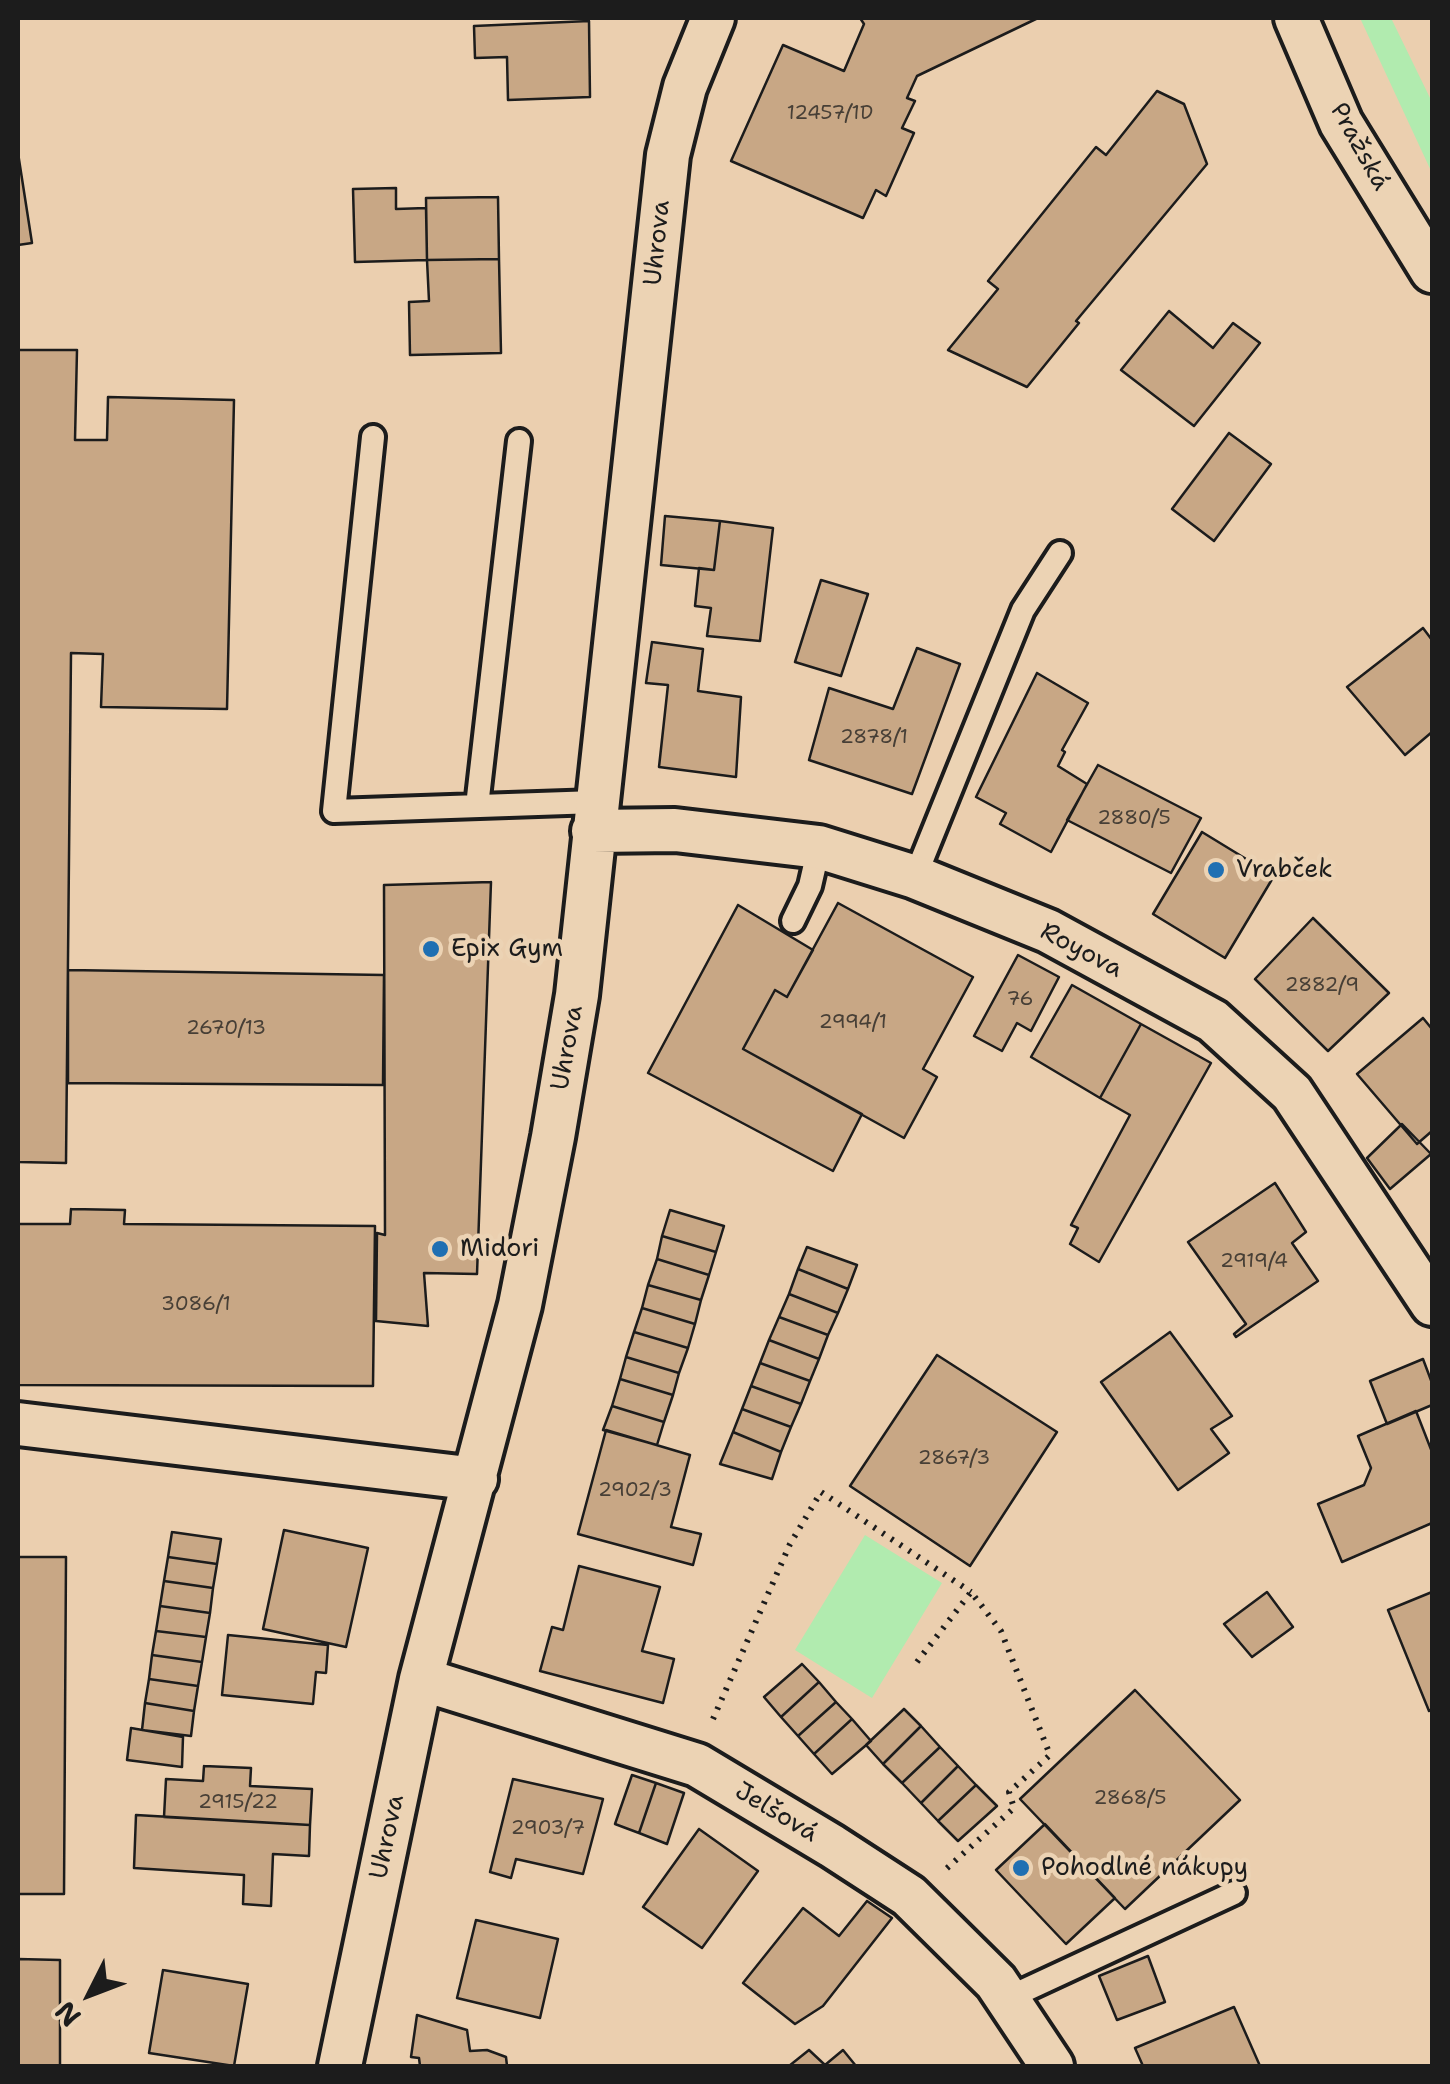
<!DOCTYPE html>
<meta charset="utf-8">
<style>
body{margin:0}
#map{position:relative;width:1450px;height:2084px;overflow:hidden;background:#ebcfaf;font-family:"Shantell Sans",sans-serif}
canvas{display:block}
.frame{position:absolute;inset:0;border:20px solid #1c1c1c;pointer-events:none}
.north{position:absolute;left:40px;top:1944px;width:100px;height:100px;-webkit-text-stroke:8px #ecd3b4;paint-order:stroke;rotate:228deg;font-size:28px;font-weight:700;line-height:40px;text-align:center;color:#1c1c1c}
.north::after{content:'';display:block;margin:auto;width:35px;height:45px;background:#1c1c1c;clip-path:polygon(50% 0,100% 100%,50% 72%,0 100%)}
</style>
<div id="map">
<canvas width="1450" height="2084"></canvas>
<div class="frame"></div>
<div class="north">N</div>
</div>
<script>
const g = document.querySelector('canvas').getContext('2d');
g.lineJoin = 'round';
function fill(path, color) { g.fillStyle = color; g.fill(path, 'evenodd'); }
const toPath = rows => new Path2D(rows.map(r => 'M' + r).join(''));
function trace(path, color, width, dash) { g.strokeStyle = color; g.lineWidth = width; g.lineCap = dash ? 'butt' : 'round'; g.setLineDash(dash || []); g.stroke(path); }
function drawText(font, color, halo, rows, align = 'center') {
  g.font = font + ' "Shantell Sans",sans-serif'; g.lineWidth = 9; g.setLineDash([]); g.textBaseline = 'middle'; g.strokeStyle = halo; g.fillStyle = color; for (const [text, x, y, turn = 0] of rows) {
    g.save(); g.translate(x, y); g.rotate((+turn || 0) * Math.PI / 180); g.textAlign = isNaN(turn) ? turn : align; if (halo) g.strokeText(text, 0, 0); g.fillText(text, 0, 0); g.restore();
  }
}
fill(toPath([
 [1360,18,1391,18,1432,102,1432,173],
 [865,1535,942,1583,872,1698,795,1650]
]), '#b1ebaf');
const building = toPath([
 [860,18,1038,18,917,76,907,98,915,101,902,128,914,133,886,196,876,190,863,218,731,161,783,45,844,71,864,24,860,18],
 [589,21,590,97,508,100,507,57,475,58,474,26,589,21],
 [1157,91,1184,104,1207,164,1076,321,1079,323,1027,387,948,350,998,289,988,281,1096,147,1106,155,1157,91],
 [18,153,32,243,18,245,18,153],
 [396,188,396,209,426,208,427,260,355,262,353,189,396,188],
 [498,197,499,259,427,260,426,198,498,197],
 [499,259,501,353,410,355,409,302,429,301,427,260,499,259],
 [1169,311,1213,348,1233,323,1260,343,1194,426,1121,370,1169,311],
 [18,350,77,350,75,440,107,440,108,397,234,400,227,709,101,707,103,654,71,653,66,1163,18,1162,18,350],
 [1229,433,1271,464,1214,541,1172,509,1229,433],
 [665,516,720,521,714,570,661,565,665,516],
 [720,521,773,528,760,641,707,636,711,608,695,606,699,568,714,570,720,521],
 [821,580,868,594,841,676,795,662,821,580],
 [1423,628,1432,640,1432,732,1405,755,1347,687,1423,628],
 [652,642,703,649,698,691,741,697,736,777,659,767,668,685,646,683,652,642],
 [917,648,960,664,912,794,809,760,829,688,893,709,917,648],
 [1037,673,1088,703,1062,750,1065,752,1058,766,1087,784,1051,852,1000,824,1006,813,976,797,1037,673],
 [1098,765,1201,818,1171,873,1067,820,1098,765],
 [1202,832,1274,876,1225,958,1153,914,1202,832],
 [491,882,477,1274,424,1273,428,1326,376,1321,377,1233,385,1235,384,885,491,882],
 [838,903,973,977,923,1069,937,1077,904,1138,743,1049,775,990,787,997,838,903],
 [738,905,813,950,787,997,775,990,743,1049,862,1114,833,1171,648,1073,738,905],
 [1313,918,1389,993,1328,1051,1255,979,1313,918],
 [1018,955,1059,977,1031,1031,1017,1023,1002,1051,974,1036,1018,955],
 [68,970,384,975,383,1085,68,1083,68,970],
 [1072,985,1141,1024,1100,1098,1031,1057,1072,985],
 [1423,1018,1432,1029,1432,1131,1417,1144,1357,1074,1423,1018],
 [1141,1024,1211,1063,1099,1262,1070,1244,1078,1228,1071,1225,1130,1115,1100,1098,1141,1024],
 [1402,1124,1431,1154,1390,1189,1367,1158,1402,1124],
 [1275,1183,1306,1232,1292,1243,1318,1281,1236,1337,1234,1334,1246,1324,1188,1242,1275,1183],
 [71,1209,125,1210,124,1224,375,1226,373,1386,18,1385,18,1224,70,1224,71,1209],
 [670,1210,724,1226,716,1252,662,1236,670,1210],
 [662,1236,716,1252,709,1275,657,1259,662,1236],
 [807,1247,857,1265,848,1289,798,1269,807,1247],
 [657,1259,709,1275,701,1300,648,1285,657,1259],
 [798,1269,848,1289,838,1313,789,1294,798,1269],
 [648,1285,701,1300,695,1324,642,1308,648,1285],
 [789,1294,838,1313,828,1335,779,1317,789,1294],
 [642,1308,695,1324,688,1348,634,1332,642,1308],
 [779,1317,828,1335,819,1359,769,1340,779,1317],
 [634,1332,688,1348,679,1373,626,1357,634,1332],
 [1170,1332,1232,1416,1211,1429,1229,1453,1178,1490,1101,1382,1170,1332],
 [769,1340,819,1359,810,1381,760,1363,769,1340],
 [937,1355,1057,1432,970,1566,850,1486,937,1355],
 [626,1357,679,1373,673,1395,620,1379,626,1357],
 [1423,1359,1432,1383,1432,1405,1387,1424,1370,1381,1423,1359],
 [760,1363,810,1381,801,1404,751,1386,760,1363],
 [620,1379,673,1395,664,1422,612,1406,620,1379],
 [751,1386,801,1404,791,1427,742,1409,751,1386],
 [612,1406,664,1422,657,1445,603,1430,612,1406],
 [742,1409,791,1427,781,1452,733,1432,742,1409],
 [1416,1411,1432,1452,1432,1523,1342,1562,1318,1504,1364,1485,1371,1468,1358,1436,1416,1411],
 [606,1430,690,1455,671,1527,701,1534,693,1565,578,1534,606,1430],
 [733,1432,781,1452,772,1479,720,1464,733,1432],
 [284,1530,368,1548,346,1647,263,1629,284,1530],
 [172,1532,221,1539,217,1564,168,1557,172,1532],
 [18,1557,66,1557,64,1894,18,1894,18,1557],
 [168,1557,217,1564,213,1588,164,1581,168,1557],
 [579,1566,660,1587,642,1651,674,1659,663,1703,540,1671,552,1627,563,1630,579,1566],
 [164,1581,213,1588,210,1613,160,1606,164,1581],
 [1267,1592,1293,1627,1252,1657,1224,1624,1267,1592],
 [1432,1592,1432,1709,1429,1711,1388,1610,1432,1592],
 [160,1606,210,1613,206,1637,156,1631,160,1606],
 [156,1631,206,1637,202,1662,152,1655,156,1631],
 [228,1635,328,1645,326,1673,316,1672,313,1704,222,1695,228,1635],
 [152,1655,202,1662,198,1686,149,1679,152,1655],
 [802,1664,819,1682,781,1717,764,1697,802,1664],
 [149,1679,198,1686,194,1711,145,1703,149,1679],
 [819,1682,836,1702,798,1736,781,1717,819,1682],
 [1135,1690,1240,1800,1125,1909,1020,1799,1135,1690],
 [836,1702,852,1719,814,1754,798,1736,836,1702],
 [145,1703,194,1711,191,1736,142,1730,145,1703],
 [904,1709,921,1726,883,1764,866,1745,904,1709],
 [852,1719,871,1741,832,1774,814,1754,852,1719],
 [921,1726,940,1747,902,1783,883,1764,921,1726],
 [131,1728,183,1737,182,1767,127,1760,131,1728],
 [940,1747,958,1766,921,1803,902,1783,940,1747],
 [204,1766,251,1768,250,1786,312,1789,310,1825,164,1817,166,1779,203,1781,204,1766],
 [958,1766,976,1785,938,1821,921,1803,958,1766],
 [632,1775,656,1783,639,1833,615,1824,632,1775],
 [513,1779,603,1799,583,1874,516,1859,511,1878,490,1872,513,1779],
 [656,1783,684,1793,667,1844,639,1833,656,1783],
 [976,1785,997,1806,958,1841,938,1821,976,1785],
 [136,1815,310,1825,309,1856,273,1854,271,1906,243,1904,244,1875,134,1868,136,1815],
 [1045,1824,1115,1898,1066,1944,996,1870,1045,1824],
 [699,1829,758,1871,702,1948,643,1907,699,1829],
 [867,1901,892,1918,823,2006,795,2024,743,1983,803,1908,839,1936,867,1901],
 [476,1920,558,1939,540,2018,457,1998,476,1920],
 [1148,1956,1165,2002,1117,2020,1099,1976,1148,1956],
 [18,1959,60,1960,60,2066,18,2066,18,1959],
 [163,1970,248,1984,234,2066,149,2053,163,1970],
 [1234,2007,1260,2066,1143,2066,1135,2048,1234,2007],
 [417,2015,467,2030,470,2051,487,2050,506,2057,507,2066,420,2066,419,2058,411,2057,417,2015],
 [809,2050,825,2065,843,2050,856,2066,789,2066,809,2050]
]);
fill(building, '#c8a785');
trace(building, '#1c1c1c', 2.5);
const service = toPath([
 [373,437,334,811,596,802],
 [477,806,519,441],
 [915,877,1023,610,1060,553],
 [793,921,810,886,819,847],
 [1008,1998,1234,1893]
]);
const minor = toPath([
 [1296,18,1341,123,1432,271],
 [593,831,675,830,819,847,915,877,1048,931,1213,1021,1292,1093,1432,1304],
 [18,1424,476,1479],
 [421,1679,697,1765,832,1846,909,1896,996,1982,1052,2066],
 [340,2066,421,1679,520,1305,553,1137,577,995,668,155,685,87,713,18]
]);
trace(service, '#1c1c1c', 30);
trace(minor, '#1c1c1c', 50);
trace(toPath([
 [917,1662,971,1592,1001,1631,1050,1755,1009,1792,1014,1808,946,1869],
 [713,1719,790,1544,821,1492,971,1592]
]), '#1c1c1c', 6, [2.5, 8]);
trace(service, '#ecd3b4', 22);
trace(minor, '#ecd3b4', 42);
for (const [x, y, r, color] of [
 [1216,870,10,"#1f6fb2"],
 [431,949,10,"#1f6fb2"],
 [440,1249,10,"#1f6fb2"],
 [1021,1868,10,"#1f6fb2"]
]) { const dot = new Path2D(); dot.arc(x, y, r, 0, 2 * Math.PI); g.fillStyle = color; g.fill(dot); trace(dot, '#ecd3b4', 4); }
drawText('20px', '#473f36', null, [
 ["12457/1D",830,114],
 ["2878/1",874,738],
 ["2880/5",1134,819],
 ["2882/9",1322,986],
 ["76",1020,1000],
 ["2994/1",853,1023],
 ["2670/13",226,1029],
 ["2919/4",1254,1262],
 ["3086/1",196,1305],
 ["2867/3",954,1459],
 ["2902/3",635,1491],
 ["2868/5",1130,1799],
 ["2915/22",238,1803],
 ["2903/7",548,1829]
]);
drawText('25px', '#1c1c1c', '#ecd3b4', [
 ["Pražská",1359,147,61],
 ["Uhrova",658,243,-84],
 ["Royova",1081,951,28],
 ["Uhrova",568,1048,-80],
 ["Jelšová",776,1813,31],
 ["Uhrova",388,1837,-78]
]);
drawText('25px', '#1c1c1c', '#ecd3b4', [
 ["Vrabček",1236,870],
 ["Epix Gym",451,949],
 ["Midori",460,1249],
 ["Pohodlné nákupy",1041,1868]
], 'left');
</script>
